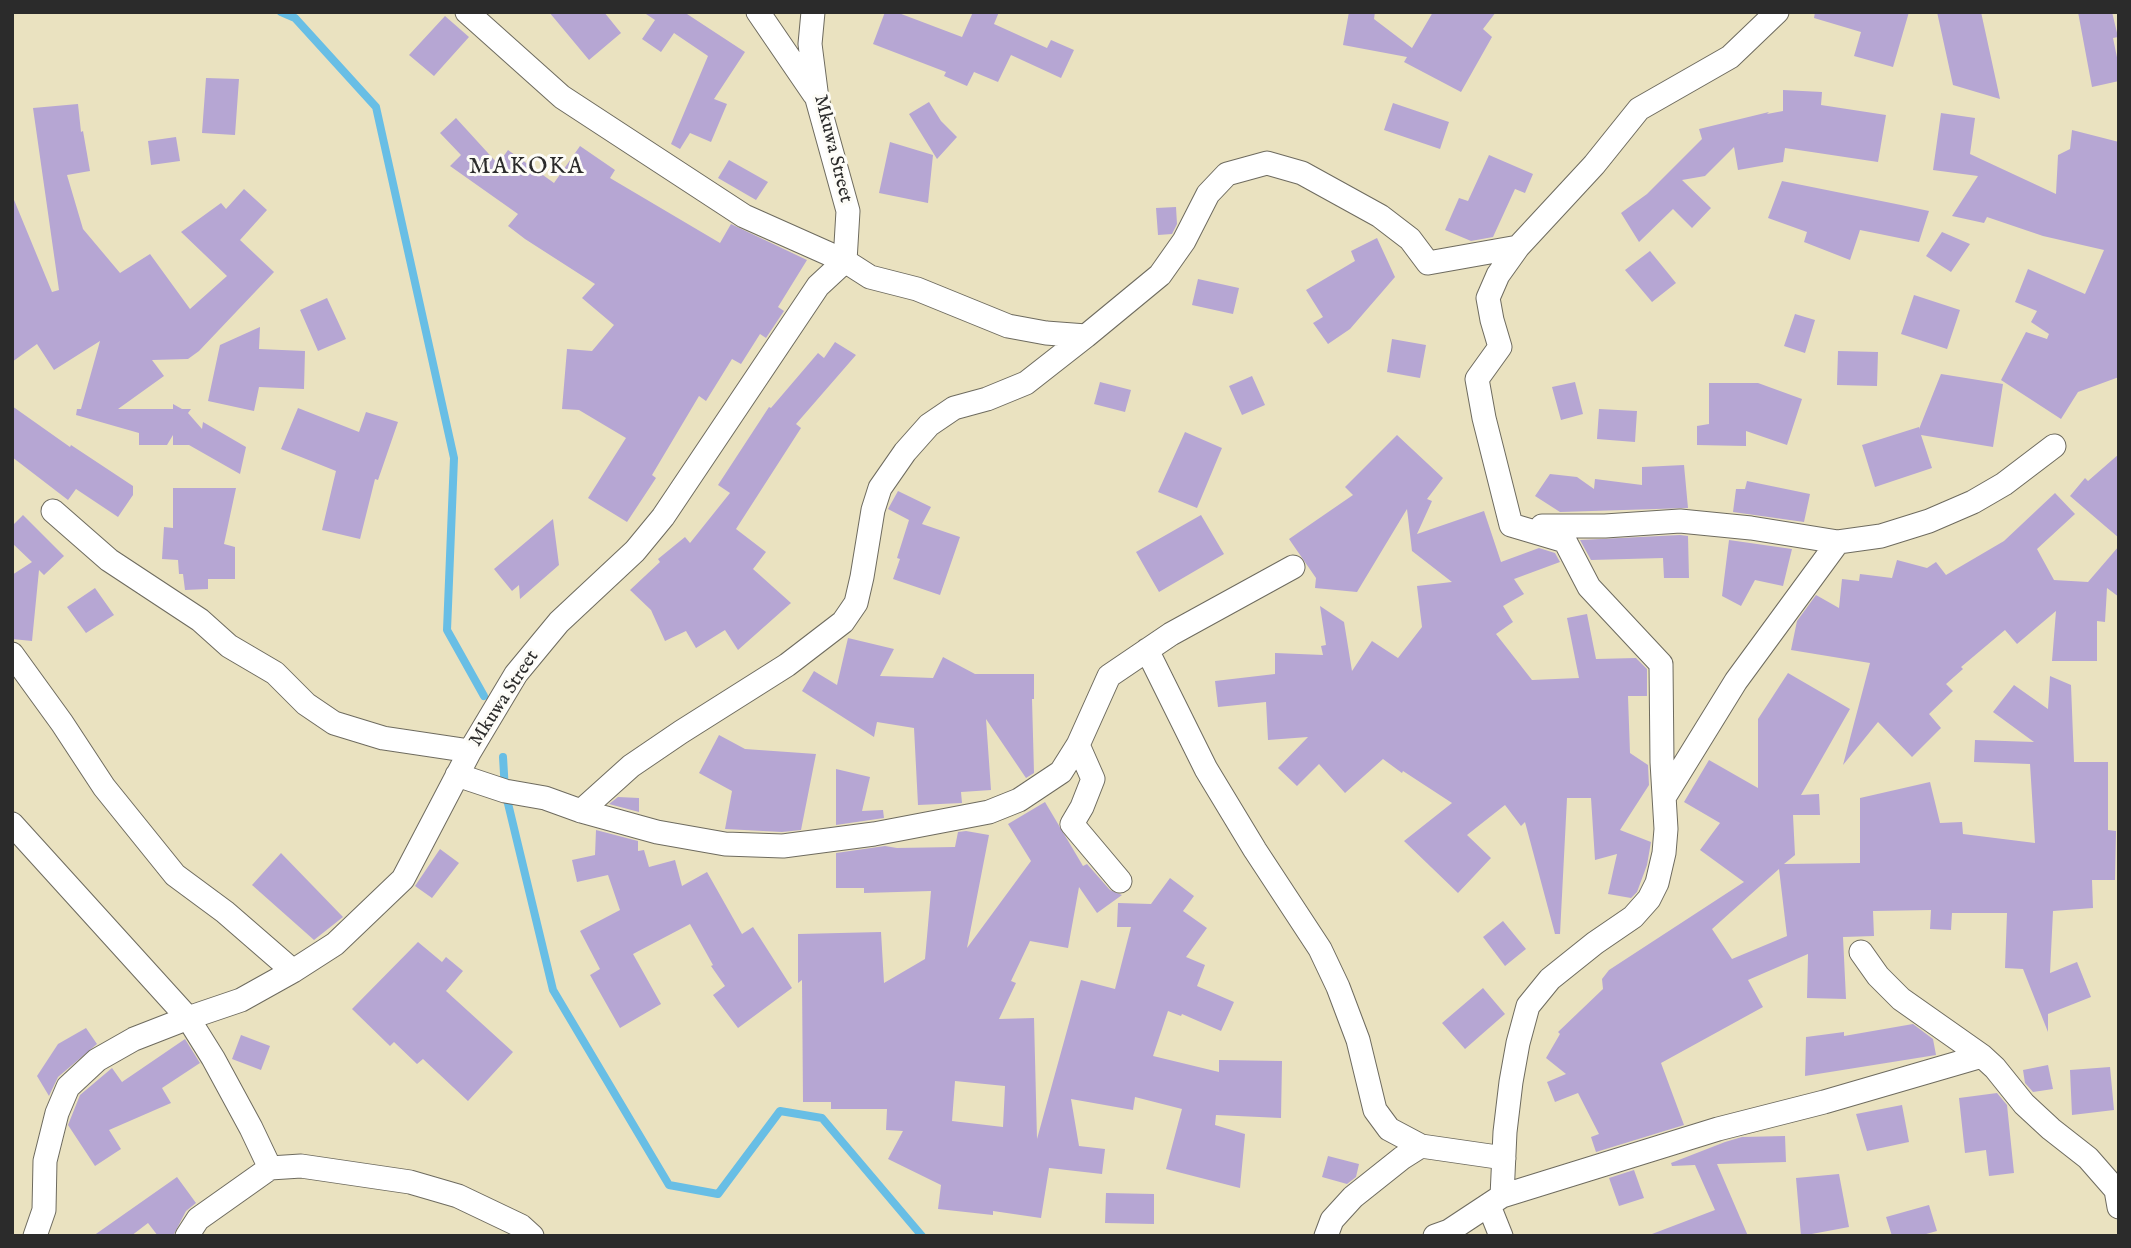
<!DOCTYPE html>
<style>
body{margin:0}
#map{position:relative;width:2131px;height:1248px;overflow:hidden;background:#eae2c0;font-family:"IM FELL English",serif}
canvas{display:block}
.frame{position:absolute;inset:0;border:14px solid #2b2b2b;pointer-events:none}
</style>
<div id="map">
<canvas width="2131" height="1248"></canvas>
<div class="frame"></div>
</div>
<script>
const g = document.querySelector('canvas').getContext('2d');
g.lineJoin = 'round';
const toPath = rows => new Path2D(rows.map(r => 'M' + r).join(''));
function trace(path, color, width, dash) { g.strokeStyle = color; g.lineWidth = width; g.lineCap = dash ? 'butt' : 'round'; g.setLineDash(dash || []); g.stroke(path); }
function fill(path, color) { g.fillStyle = color; g.fill(path, 'evenodd'); }
function drawText(font, color, halo, rows, align = 'center') {
  g.font = font + ' "IM FELL English",serif'; g.lineWidth = 6; g.setLineDash([]); g.textBaseline = 'middle'; g.strokeStyle = halo; g.fillStyle = color; for (const [text, x, y, turn = 0] of rows) {
    g.save(); g.translate(x, y); g.rotate((+turn || 0) * Math.PI / 180); g.textAlign = isNaN(turn) ? turn : align; if (halo) g.strokeText(text, 0, 0); g.fillText(text, 0, 0); g.restore();
  }
}
trace(toPath([
 [281,12,295,18,376,107,454,458,447,630,484,696],
 [503,757,505,791,553,990,669,1185,718,1194,780,1111,822,1118,922,1236]
]), '#68bee5', 8);
fill(toPath([
 [549,12,604,12,621,33,589,60],
 [643,12,688,12,687,14,745,52,714,99,727,104,711,142,690,133,680,149,671,144,708,56,674,33,661,52,642,39,655,20],
 [885,12,896,12,962,37,973,12,999,12,994,24,1047,48,1051,40,1074,50,1061,78,1011,55,998,82,974,72,967,86,944,76,946,72,873,44],
 [1349,12,1375,12,1374,19,1412,48,1433,12,1496,12,1483,29,1492,37,1461,92,1404,62,1407,57,1343,45],
 [1815,12,1909,12,1893,67,1854,56,1861,32,1814,18],
 [1937,12,1981,12,2000,99,1953,85],
 [2078,12,2112,12,2118,37,2113,38,2119,67,2119,81,2092,87],
 [445,16,469,37,434,76,409,55],
 [206,78,239,79,235,135,202,133],
 [1783,90,1822,92,1821,105,1886,115,1878,162,1785,148,1783,162,1738,170,1734,147,1705,176,1682,180,1711,208,1692,228,1673,209,1639,242,1621,213,1647,194,1702,139,1699,129,1769,112,1767,114,1783,111],
 [929,102,941,121,957,137,937,159,909,114],
 [1393,103,1449,122,1440,149,1384,130],
 [78,104,81,132,83,131,90,171,67,175,83,229,120,273,150,254,190,309,227,276,181,232,221,203,226,209,244,189,267,210,240,240,274,272,199,351,188,359,152,360,164,376,118,409,173,409,173,404,182,409,191,409,188,413,202,429,203,422,246,447,240,474,189,445,173,445,173,435,167,445,139,445,139,433,76,415,77,409,81,409,100,341,54,370,37,344,12,362,12,195,52,292,59,290,33,108],
 [1941,113,1975,118,1970,154,2056,194,2058,155,2070,149,2072,130,2119,142,2117,220,2119,215,2119,377,2078,392,2061,419,2001,380,2026,332,2047,339,2049,334,2031,322,2037,311,2015,302,2028,269,2085,294,2104,250,2043,236,1987,217,1984,223,1952,216,1978,176,1933,170],
 [456,118,498,164,508,150,554,183,580,146,615,170,610,178,720,243,731,224,807,260,778,307,784,311,766,338,760,334,741,364,732,359,706,401,699,396,652,475,656,478,627,522,588,498,626,438,579,410,562,409,567,349,592,351,614,325,582,298,595,284,525,239,508,226,518,214,450,166,461,155,440,133],
 [176,137,180,161,151,165,148,141],
 [890,142,933,155,928,203,879,193],
 [1489,155,1533,174,1525,193,1515,189,1493,237,1471,241,1445,230,1459,198,1468,201],
 [729,160,768,182,756,200,718,178],
 [1782,181,1901,205,1929,211,1919,242,1860,230,1850,260,1804,242,1807,232,1768,218],
 [1176,207,1177,224,1172,234,1158,235,1156,208],
 [1942,232,1970,244,1951,272,1926,256],
 [1377,238,1395,277,1350,329,1328,344,1313,323,1323,317,1306,290,1355,261,1351,251],
 [1650,251,1676,283,1652,302,1625,270],
 [1198,279,1239,288,1233,314,1192,305],
 [1914,295,1960,310,1947,349,1901,334],
 [327,298,346,339,318,351,300,310],
 [1795,314,1815,320,1805,353,1784,346],
 [260,327,259,349,305,351,304,389,259,387,254,411,208,401,220,345],
 [1392,339,1426,345,1420,378,1387,372],
 [835,342,856,355,796,424,801,428,736,529,766,552,753,569,791,603,738,650,725,630,696,648,686,631,665,641,651,610,630,590,660,562,658,559,685,537,690,543,730,493,718,485,769,407,771,408,818,353,824,358],
 [1838,351,1878,352,1877,386,1837,385],
 [1941,374,2003,384,1993,447,1921,435,1932,468,1875,487,1862,445,1919,427,1919,429],
 [1252,376,1265,405,1242,415,1229,386],
 [1100,382,1131,390,1125,412,1094,404],
 [1575,382,1583,414,1561,420,1552,387],
 [1709,383,1758,383,1802,399,1787,445,1746,431,1746,446,1697,445,1697,426,1709,424],
 [12,406,70,447,71,445,133,486,133,495,118,517,76,489,68,500,12,457],
 [298,408,359,432,366,412,398,422,378,480,375,479,360,539,322,530,336,471,281,449],
 [1599,409,1637,411,1635,442,1597,439],
 [1185,432,1222,448,1197,508,1158,492],
 [1397,435,1443,478,1427,499,1432,501,1417,534,1484,511,1501,562,1539,548,1555,553,1560,562,1514,579,1524,594,1503,606,1513,622,1496,634,1532,680,1579,678,1567,618,1587,614,1596,659,1636,658,1647,669,1647,696,1628,696,1630,753,1648,765,1649,785,1620,830,1651,842,1647,865,1637,892,1631,898,1608,894,1617,854,1595,860,1591,798,1567,798,1560,934,1555,934,1525,822,1521,826,1505,805,1467,835,1491,858,1458,893,1404,841,1452,803,1403,771,1402,773,1383,759,1345,793,1319,764,1297,786,1278,768,1308,737,1268,740,1266,702,1218,707,1215,681,1275,674,1275,653,1323,655,1321,646,1326,645,1320,606,1344,622,1352,671,1372,641,1398,658,1422,627,1417,586,1452,582,1412,551,1407,509,1357,592,1315,588,1316,578,1289,539,1353,495,1345,487],
 [2119,454,2119,538,2070,496,2085,478,2088,481],
 [1684,465,1688,508,1560,512,1535,496,1550,474,1577,477,1594,489,1595,479,1642,485,1642,467],
 [1747,481,1810,494,1804,522,1733,512,1736,489,1745,489],
 [173,488,236,488,224,544,235,547,235,579,208,579,208,589,185,590,183,574,179,574,178,560,162,559,164,527,173,528],
 [898,491,931,507,922,524,960,537,940,595,893,579,900,559,897,558,909,520,888,509],
 [2055,493,2075,514,2037,549,2054,580,2088,582,2119,546,2119,597,2107,588,2105,622,2097,621,2097,661,2052,661,2056,611,2017,644,2005,630,1961,667,1963,669,1946,684,1953,691,1929,714,1941,728,1912,757,1878,722,1843,765,1870,663,1791,650,1797,621,1816,595,1839,608,1842,579,1859,581,1860,574,1892,578,1897,560,1927,568,1936,562,1946,575,2004,541],
 [23,515,64,556,44,575,39,570,32,641,12,639,12,575,32,562,12,543,12,526],
 [1201,515,1224,554,1159,592,1136,552],
 [553,519,559,565,520,599,519,585,512,591,494,569],
 [1680,535,1688,536,1689,578,1664,578,1663,558,1591,560,1580,540],
 [1729,540,1792,549,1783,586,1755,580,1741,606,1722,596],
 [95,588,114,615,86,633,67,607],
 [848,638,894,649,880,676,933,678,943,657,975,674,1034,674,1034,699,1032,699,1034,773,1026,778,986,719,991,790,961,792,962,803,918,805,914,728,877,722,874,737,802,691,814,671,837,685],
 [1788,673,1850,709,1801,795,1819,794,1820,815,1793,815,1795,855,1784,864,1860,863,1860,798,1930,782,1940,823,1962,822,1963,834,2035,843,2030,764,1974,762,1975,740,2034,742,1993,712,2014,685,2048,709,2050,676,2071,685,2074,762,2108,762,2108,830,2116,831,2115,880,2092,880,2093,908,2053,911,2050,973,2077,962,2091,997,2048,1014,2048,1032,2023,969,2005,968,2007,913,1952,913,1951,930,1930,929,1931,910,1873,911,1874,936,1843,937,1846,999,1807,998,1808,954,1748,980,1763,1007,1661,1063,1684,1125,1596,1152,1591,1137,1599,1134,1578,1093,1555,1102,1547,1082,1566,1074,1546,1058,1560,1034,1558,1032,1603,989,1602,979,1609,970,1744,882,1700,850,1720,823,1684,802,1709,760,1758,788,1758,719],
 [1779,869,1787,936,1732,959,1712,929],
 [719,735,745,749,816,754,801,830,782,832,725,829,732,791,699,773],
 [836,769,870,777,862,811,883,810,884,818,836,825],
 [618,797,639,798,639,812,609,804],
 [1045,802,1083,866,1087,864,1110,890,1122,895,1097,913,1079,887,1068,948,1030,941,1011,981,1016,983,999,1019,1034,1018,1037,1139,1081,980,1115,989,1131,927,1117,927,1118,903,1151,904,1170,878,1194,896,1183,911,1207,928,1186,957,1205,965,1197,986,1234,1002,1221,1031,1182,1014,1181,1016,1168,1011,1153,1056,1219,1072,1219,1060,1282,1061,1281,1118,1216,1115,1215,1125,1245,1134,1240,1188,1166,1169,1182,1109,1135,1097,1133,1110,1071,1099,1079,1146,1105,1149,1102,1174,1049,1168,1041,1218,993,1211,993,1215,938,1209,941,1185,888,1159,903,1131,886,1130,887,1109,831,1109,831,1102,803,1102,802,980,798,983,798,934,881,932,884,983,925,959,931,891,864,893,864,888,836,888,836,853,885,846,897,848,955,847,958,832,966,831,989,835,967,948,1031,861,1008,824],
 [955,1081,1005,1086,1003,1127,952,1121],
 [596,830,638,841,638,851,644,850,649,867,675,860,682,886,707,872,742,934,753,927,792,988,738,1028,713,995,725,986,711,966,713,965,690,924,633,954,661,1004,620,1028,590,975,600,969,580,931,620,910,608,875,577,882,572,860,595,855],
 [440,849,459,863,432,898,415,886],
 [281,853,343,917,314,940,252,885],
 [1503,921,1526,949,1505,966,1483,937],
 [418,942,442,962,446,957,463,971,446,991,513,1052,468,1101,423,1059,417,1064,394,1042,390,1046,352,1009],
 [1483,988,1505,1014,1465,1049,1442,1023],
 [1913,1024,1933,1039,1936,1055,1805,1076,1806,1037,1844,1032,1844,1036],
 [86,1028,97,1044,58,1077,49,1096,37,1076,58,1044],
 [241,1035,270,1046,261,1070,232,1059],
 [185,1039,200,1063,162,1088,171,1103,109,1130,121,1149,95,1166,68,1125,80,1095,112,1068,122,1082],
 [2048,1065,2053,1089,2033,1092,2025,1083,2023,1070],
 [2110,1067,2114,1110,2072,1115,2070,1070],
 [1997,1093,2007,1105,2014,1173,1989,1176,1986,1150,1965,1153,1959,1098],
 [1902,1105,1909,1142,1867,1151,1856,1114],
 [1785,1136,1786,1162,1717,1164,1748,1236,1652,1236,1652,1234,1715,1210,1695,1165,1672,1166,1671,1163,1725,1142,1742,1137],
 [1328,1156,1359,1164,1356,1177,1347,1184,1322,1177],
 [1634,1170,1644,1198,1619,1206,1609,1178],
 [1839,1174,1849,1227,1801,1236,1796,1178],
 [177,1177,196,1203,186,1211,173,1236,158,1236,148,1223,131,1236,93,1236],
 [1106,1193,1154,1194,1154,1224,1105,1223],
 [1929,1205,1937,1231,1919,1236,1892,1236,1886,1217]
]), '#b6a6d3');
const street = toPath([
 [467,12,562,97,744,216,845,261,870,277,917,289,1008,326,1046,333,1086,336,1160,275,1184,241,1208,194,1227,174,1267,163,1302,173,1380,216,1410,239,1428,263,1518,247],
 [758,12,814,94],
 [53,511,109,560,200,620,229,646,275,673,306,704,334,723,383,738,470,751],
 [1511,525,1484,418,1477,379,1500,347,1492,320,1488,298,1498,275,1518,247,1594,165,1639,109,1730,57,1777,12],
 [1542,526,1605,526,1680,521,1751,528,1838,542,1881,536,1929,521,1973,502,2004,484,2054,446],
 [1147,650,1206,769,1255,850,1320,949,1338,987,1358,1040,1375,1110,1389,1129,1421,1146],
 [12,654,62,723,104,787,175,875,225,912,293,971],
 [1078,745,1093,779,1082,807,1072,824,1120,881],
 [457,775,505,791,545,798,581,811,657,832,725,844,783,846,874,834,989,812,1019,800,1061,772,1078,745,1109,676,1171,634,1293,567],
 [1665,796,1736,681,1838,542],
 [581,811,631,766,681,732,787,665,843,622,856,603,862,577,873,510,880,488,905,452,929,425,954,408,987,399,1026,383,1086,336],
 [12,824,188,1018,241,1000,293,971,335,944,403,879,470,751,516,674,559,622,635,551,663,517,818,286,845,261,848,211,817,99,810,44,813,12],
 [1861,952,1878,976,1901,999,1982,1056,1995,1068,2024,1104,2051,1129,2088,1158,2116,1190,2119,1207],
 [1502,1196,1718,1129,1824,1102,1982,1056],
 [1489,1206,1501,1236],
 [35,1236,44,1210,45,1161,57,1113,68,1087,97,1060,134,1039,188,1018,213,1058,251,1128,270,1168],
 [187,1236,198,1219,270,1168,301,1166,410,1182,458,1196,521,1226,532,1236],
 [1326,1236,1332,1220,1353,1197,1402,1158,1421,1146,1504,1158],
 [1435,1236,1449,1231,1502,1196,1505,1132,1511,1082,1518,1043,1528,1006,1550,979,1595,943,1633,917,1649,899,1657,883,1664,853,1666,829,1662,762,1661,664,1589,587,1565,541,1511,525]
]);
trace(street, '#6e6b5f', 25);
trace(street, '#fff', 23);
drawText('19px', '#2b2b2b', '#fdfcf7', [
 ["Mkuwa Street",832,149,76],
 ["Mkuwa Street",505,699,-57]
]);
g.letterSpacing = '2px';
drawText('23px', '#2b2b2b', '#fdfcf7', [
 ["MAKOKA",527,168]
]);
g.letterSpacing = '0px';
</script>
